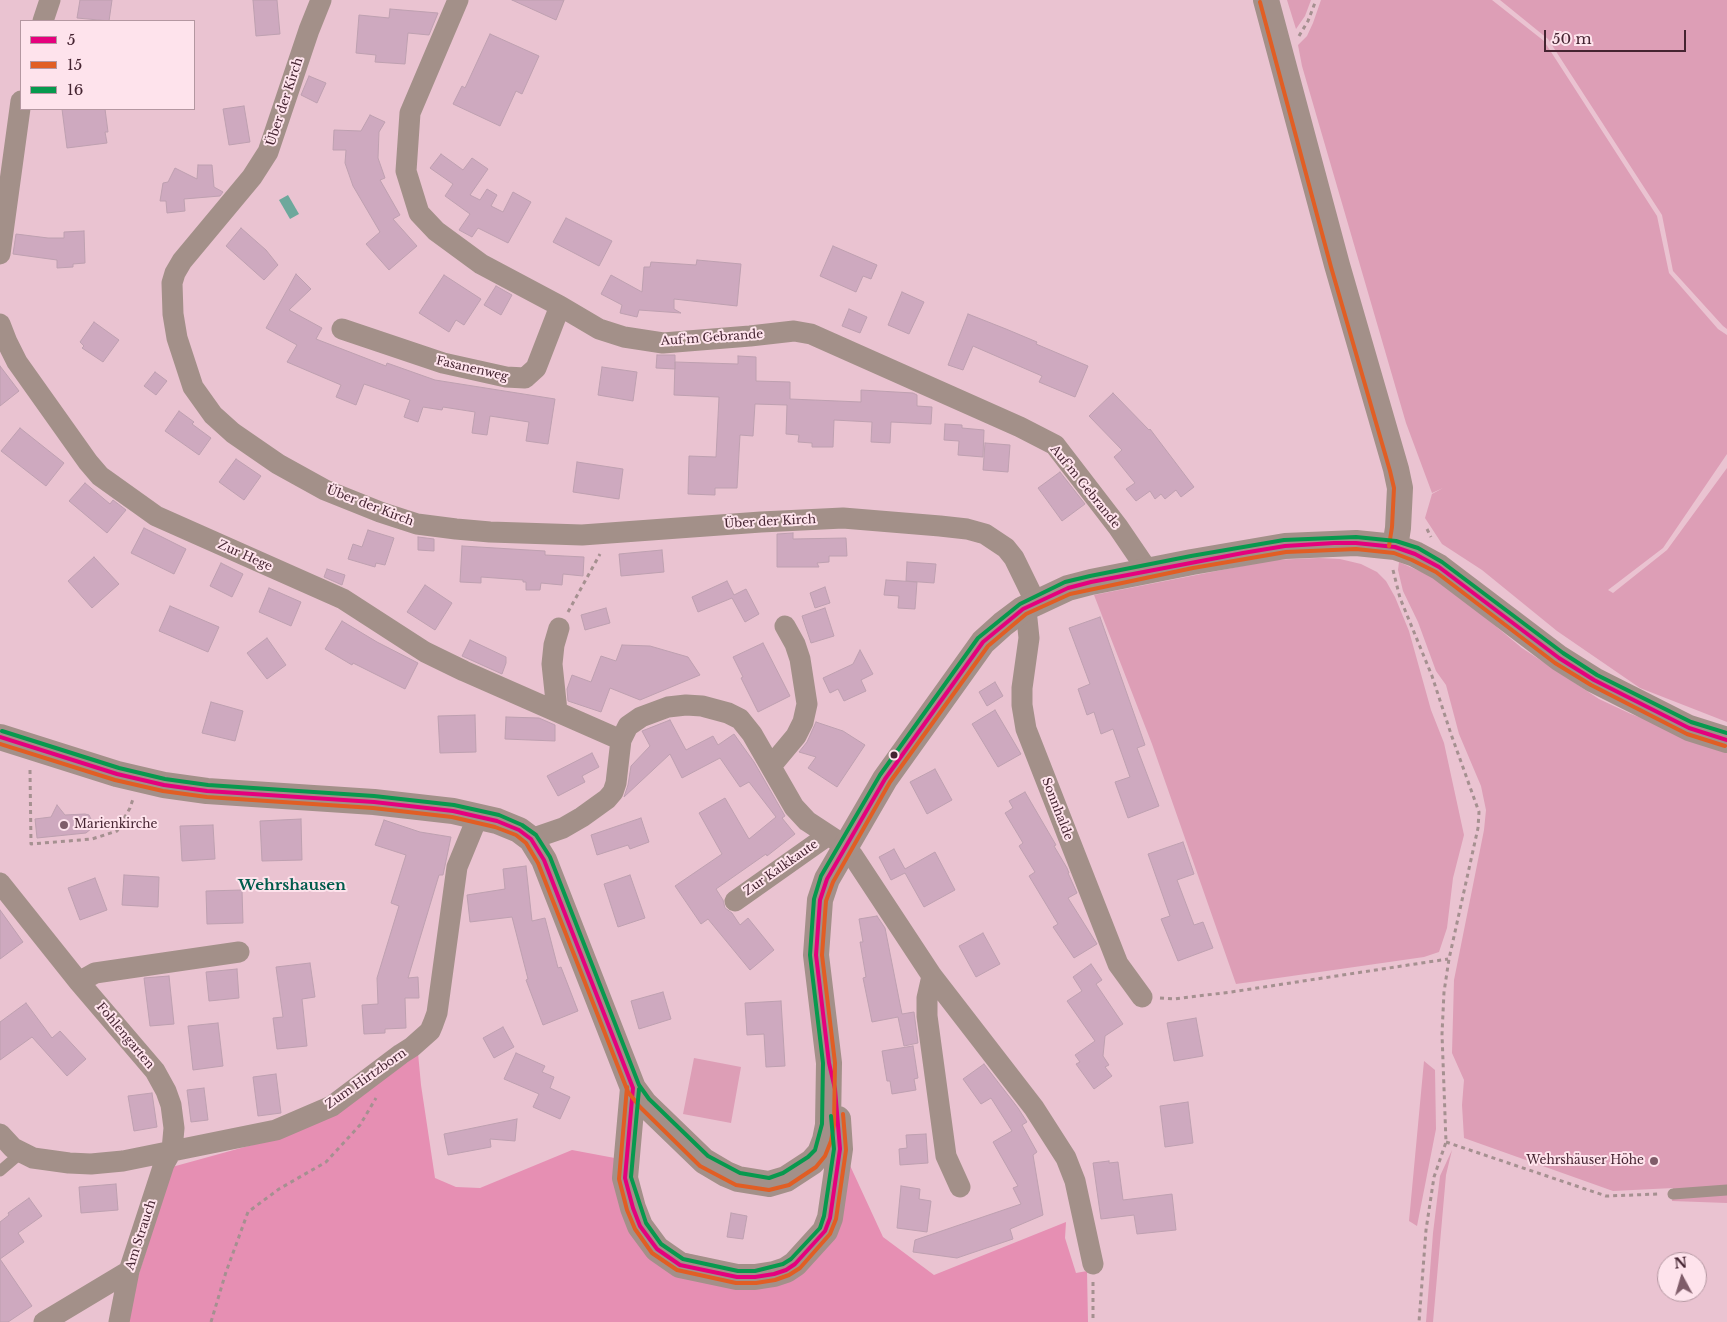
<!DOCTYPE html>
<meta charset="utf-8">
<style>
body{margin:0}
#map{position:relative;width:1727px;height:1322px;overflow:hidden;background:#eac3d1;font-family:"Libre Baskerville",serif}
canvas{display:block}
.legend{position:absolute;left:20px;top:20px;width:175px;height:90px;box-sizing:border-box;background:#fee3ec;border:1px solid #b497a1;margin:0;padding:6px 9px;list-style:none;font-size:15px;color:#452431}
.legend li{display:flex;align-items:center;gap:10px;height:25px}
.legend b{width:25px;border:1px solid #b497a1}
.north{position:absolute;left:1657px;top:1252px;width:50px;height:50px;box-sizing:border-box;background:#fee3ec;border:1px solid #b497a1;border-radius:50%;rotate:354deg;font-size:14px;font-weight:700;line-height:20px;text-align:center;color:#452431}
.north::after{content:'';display:block;margin:auto;width:18px;height:22px;background:#7f5c69;clip-path:polygon(50% 0,100% 100%,50% 72%,0 100%)}
.scale{position:absolute;left:1544px;top:30px;width:142px;height:22px;box-sizing:border-box;border:2px solid #452431;border-top:0;padding-left:6px;font-size:15px;line-height:18px;white-space:nowrap;color:#452431;-webkit-text-stroke:4px #fee3ec;paint-order:stroke}
</style>
<div id="map">
<canvas width="1727" height="1322"></canvas>
<ul class="legend">
<li><b style="height:6px;background:#e5007d"></b>5</li>
<li><b style="height:6px;background:#e15e24"></b>15</li>
<li><b style="height:6px;background:#07994e"></b>16</li>
</ul>
<div class="north">N</div>
<div class="scale">50 m</div>
</div>
<script>
const g = document.querySelector('canvas').getContext('2d');
g.lineJoin = 'round';
function fill(path, color) { g.fillStyle = color; g.fill(path, 'evenodd'); }
const toPath = rows => new Path2D(rows.map(r => 'M' + r).join(''));
function trace(path, color, width, dash) { g.strokeStyle = color; g.lineWidth = width; g.lineCap = dash ? 'butt' : 'round'; g.setLineDash(dash || []); g.stroke(path); }
function drawText(font, color, halo, rows, align = 'center') {
  g.font = font + ' "Libre Baskerville",serif'; g.lineWidth = 4; g.setLineDash([]); g.textBaseline = 'middle'; g.strokeStyle = halo; g.fillStyle = color; for (const [text, x, y, turn = 0] of rows) {
    g.save(); g.translate(x, y); g.rotate((+turn || 0) * Math.PI / 180); g.textAlign = isNaN(turn) ? turn : align; if (halo) g.strokeText(text, 0, 0); g.fillText(text, 0, 0); g.restore();
  }
}
fill(toPath([
 [1287,0,1311,0,1305,16,1296,29],
 [1321,0,1492,0,1544,41,1657,216,1669,273,1718,329,1727,335,1727,454,1663,548,1608,590,1613,593,1667,550,1727,468,1727,722,1640,688,1557,631,1482,570,1442,544,1425,518,1432,494,1443,488,1432,493,1406,423,1302,66,1298,45,1307,36,1313,23],
 [1500,0,1727,0,1727,329,1723,326,1673,271,1662,215,1548,39],
 [1319,558,1340,559,1361,564,1377,572,1386,581,1395,597,1409,631,1431,710,1444,743,1464,835,1453,878,1447,928,1439,952,1424,957,1236,984,1152,744,1094,595,1273,560],
 [1399,562,1440,580,1522,648,1599,699,1631,714,1727,750,1727,1203,1672,1201,1673,1188,1613,1191,1464,1138,1462,1105,1464,1080,1452,1053,1454,980,1484,830,1486,810,1481,786,1459,734,1446,685,1436,671,1418,622,1403,591,1398,570],
 [694,1058,741,1067,731,1123,683,1114],
 [1424,1061,1435,1070,1436,1129,1417,1226,1409,1221],
 [1452,1150,1446,1175,1433,1322,1426,1322,1433,1233,1440,1176]
]), '#dd9eb6');
fill(toPath([
 [418,1053,421,1085,435,1178,456,1187,480,1188,572,1150,620,1159,641,1243,791,1277,847,1159,883,1237,934,1275,1066,1222,1065,1238,1076,1273,1087,1271,1088,1322,124,1322,172,1167,270,1140]
]), '#e68fb3');
fill(toPath([
 [288,195,299,214,290,219,279,200]
]), '#6da89c');
const building = toPath([
 [80,0,112,0,109,21,77,18,80,0],
 [253,0,277,0,280,34,256,36,253,0],
 [512,0,564,0,556,20,512,0],
 [390,9,438,13,429,35,408,33,405,64,375,62,376,55,356,53,359,15,389,18,390,9],
 [490,34,539,56,522,94,516,91,500,126,453,104,462,86,465,88,490,34],
 [309,76,326,83,317,103,301,95,309,76],
 [244,106,250,142,229,145,223,109,244,106],
 [62,109,105,109,108,132,105,132,107,143,67,148,62,109],
 [370,115,385,122,379,132,378,158,385,178,380,180,400,215,393,219,417,246,389,270,366,244,380,232,353,186,345,163,346,150,333,150,334,130,361,131,370,115],
 [441,154,463,170,472,158,488,169,470,195,480,200,487,189,497,195,491,206,503,212,513,192,531,202,508,243,478,228,472,237,459,230,470,214,445,196,453,184,430,168,441,154],
 [198,165,212,165,214,187,223,192,220,196,184,199,185,211,167,213,166,201,160,201,163,183,168,182,175,168,197,179,198,165],
 [566,218,612,241,599,266,553,242,566,218],
 [241,228,266,250,278,265,264,280,226,246,241,228],
 [84,231,85,263,73,264,73,267,57,268,57,260,13,254,16,234,48,238,64,238,64,232,84,231],
 [833,246,877,265,871,279,863,276,856,292,820,276,833,246],
 [697,260,741,264,737,306,674,299,674,309,681,313,639,310,637,317,620,313,622,305,601,294,611,275,642,292,644,267,650,267,651,262,696,265,697,260],
 [296,274,311,289,289,310,322,328,316,339,386,366,387,363,435,380,555,399,548,444,526,441,529,422,490,416,487,435,472,433,475,412,443,407,442,410,423,407,418,422,404,417,410,400,364,384,356,405,336,397,341,385,287,362,297,345,266,328,296,274],
 [444,275,481,299,464,325,456,320,449,332,419,313,444,275],
 [496,286,512,295,501,315,484,305,496,286],
 [902,292,924,302,909,334,888,325,902,292],
 [849,309,867,317,860,333,842,326,849,309],
 [968,314,1006,329,1037,342,1036,344,1088,366,1075,397,1039,382,1042,376,973,346,963,370,948,365,968,314],
 [94,322,119,340,103,362,82,348,84,346,80,342,94,322],
 [657,355,675,355,675,369,656,368,657,355],
 [738,356,756,357,756,381,790,382,790,399,861,402,861,390,913,393,917,395,917,406,932,407,931,424,891,422,890,443,871,442,872,422,834,420,833,447,812,447,812,443,798,442,799,435,786,434,787,405,755,404,753,436,740,435,737,488,715,488,715,495,688,494,689,456,716,457,719,397,674,395,675,362,738,364,738,356],
 [0,366,19,391,0,406,0,366],
 [602,367,637,372,633,401,598,395,602,367],
 [155,372,167,381,156,395,144,386,155,372],
 [1113,393,1149,430,1150,429,1194,487,1181,497,1176,490,1165,499,1161,494,1155,499,1150,491,1136,501,1126,489,1135,483,1114,457,1122,450,1089,416,1113,393],
 [179,411,194,422,192,424,211,438,199,455,165,431,179,411],
 [945,424,962,425,962,428,984,430,983,457,958,455,959,441,944,440,945,424],
 [20,428,64,463,46,486,1,451,20,428],
 [985,443,1010,445,1008,472,983,470,985,443],
 [236,459,261,476,244,500,219,482,236,459],
 [577,462,623,469,619,499,573,492,577,462],
 [1060,472,1085,504,1062,521,1038,488,1060,472],
 [85,483,110,504,113,500,126,510,107,533,69,501,85,483],
 [144,528,186,549,174,574,131,553,144,528],
 [368,530,394,538,385,565,376,563,375,567,348,559,353,544,362,547,368,530],
 [793,533,793,539,846,538,847,556,829,556,829,562,817,563,819,567,777,567,777,534,793,533],
 [418,537,434,539,434,551,418,550,418,537],
 [462,546,545,551,545,555,584,557,583,576,563,574,562,585,541,583,540,590,526,590,526,582,523,582,523,580,481,577,481,583,460,582,462,546],
 [662,550,664,572,621,576,619,554,662,550],
 [94,557,119,584,92,608,68,581,94,557],
 [907,562,936,564,934,583,906,581,907,562],
 [221,563,243,574,232,597,210,586,221,563],
 [327,569,345,575,342,585,324,577,327,569],
 [886,580,917,582,915,609,898,608,899,596,884,595,886,580],
 [727,581,734,595,746,589,759,614,745,622,732,598,698,612,692,597,727,581],
 [425,585,452,603,435,630,407,612,425,585],
 [825,587,830,603,815,608,810,593,825,587],
 [269,588,301,602,291,626,259,612,269,588],
 [170,606,219,627,208,652,159,631,170,606],
 [606,608,610,623,585,630,581,615,606,608],
 [825,608,834,636,811,643,802,616,825,608],
 [1100,617,1145,745,1137,748,1159,806,1128,818,1115,782,1130,777,1113,729,1101,734,1094,712,1087,715,1078,689,1090,684,1069,628,1100,617],
 [342,621,377,642,418,663,405,689,353,663,352,665,325,649,342,621],
 [267,638,286,665,267,679,247,653,267,638],
 [470,640,506,657,506,663,502,674,462,656,470,640],
 [763,643,790,696,758,712,741,678,743,677,733,657,763,643],
 [622,645,650,646,688,657,700,675,640,700,610,688,601,712,568,701,567,689,572,675,591,682,601,656,616,661,622,645],
 [860,650,873,674,861,680,866,691,844,701,838,689,830,693,823,678,853,664,860,650],
 [995,682,1003,696,987,706,979,692,995,682],
 [211,702,243,711,235,741,202,733,211,702],
 [995,710,1021,754,998,767,972,724,995,710],
 [475,715,476,752,440,753,438,716,475,715],
 [506,717,539,718,555,725,555,741,505,739,506,717],
 [670,720,686,750,713,736,718,745,734,734,754,762,785,816,782,818,795,834,767,856,766,854,716,889,723,900,725,908,732,913,740,925,748,918,774,950,750,970,708,919,701,924,675,886,722,854,699,813,725,798,749,839,776,817,749,782,740,787,720,758,682,778,670,754,624,797,628,785,631,766,650,746,642,731,670,720],
 [816,722,843,731,865,745,837,787,808,768,816,757,799,752,807,742,816,722],
 [592,753,599,767,582,776,585,782,558,796,547,776,592,753],
 [935,769,952,800,927,814,910,782,935,769],
 [1025,792,1056,845,1054,846,1067,868,1069,873,1068,873,1077,893,1068,898,1097,944,1074,958,1053,927,1058,924,1029,876,1035,872,1019,846,1023,843,1005,813,1013,808,1009,801,1025,792],
 [57,805,65,815,85,814,89,815,93,823,92,828,86,833,37,838,35,819,51,817,57,805],
 [641,818,649,842,630,849,628,845,597,855,591,835,641,818],
 [301,819,302,860,262,861,260,821,301,819],
 [384,820,420,832,451,837,443,875,439,875,408,978,418,977,419,998,405,998,406,1028,385,1029,385,1033,364,1034,362,1005,378,1004,377,978,399,906,391,903,406,855,375,845,384,820],
 [213,825,215,859,182,861,180,826,213,825],
 [1183,842,1194,874,1177,880,1194,925,1203,922,1213,948,1178,961,1161,919,1170,916,1148,854,1183,842],
 [894,849,905,869,935,852,955,890,924,907,905,873,891,880,879,857,894,849],
 [526,866,532,921,545,918,558,968,561,967,578,1011,543,1025,526,980,528,979,512,917,470,922,467,895,505,889,503,869,526,866],
 [124,875,159,877,158,907,122,905,124,875],
 [630,875,645,918,618,927,604,884,630,875],
 [95,878,107,910,80,920,68,888,95,878],
 [242,890,243,923,207,924,206,891,242,890],
 [0,910,23,942,0,959,0,910],
 [877,916,885,928,902,1014,914,1012,918,1043,904,1046,898,1017,872,1022,863,978,866,977,860,942,863,942,859,919,877,916],
 [983,933,1000,964,976,977,959,946,983,933],
 [310,963,315,997,302,999,307,1046,277,1049,273,1018,283,1017,276,967,310,963],
 [1091,964,1102,980,1096,984,1123,1024,1105,1036,1103,1056,1109,1065,1105,1067,1112,1076,1094,1089,1076,1064,1080,1062,1075,1055,1095,1041,1067,1001,1082,991,1073,977,1091,964],
 [237,969,239,998,209,1001,206,972,237,969],
 [169,976,174,1024,150,1026,144,978,169,976],
 [663,992,671,1019,639,1029,631,1001,663,992],
 [781,1001,785,1066,766,1067,764,1034,747,1035,745,1003,781,1001],
 [26,1003,52,1038,60,1031,86,1059,67,1076,32,1037,0,1060,0,1022,26,1003],
 [1196,1018,1203,1056,1174,1061,1167,1023,1196,1018],
 [218,1023,223,1066,193,1070,188,1026,218,1023],
 [503,1027,514,1047,494,1058,483,1038,503,1027],
 [913,1046,918,1078,914,1079,916,1090,892,1094,890,1081,887,1081,882,1051,913,1046],
 [516,1053,545,1066,542,1072,554,1077,550,1088,570,1097,560,1119,533,1107,539,1094,504,1079,516,1053],
 [984,1064,1018,1108,1027,1122,1022,1125,1037,1152,1033,1155,1043,1215,1010,1229,1013,1239,957,1258,913,1252,915,1240,1021,1204,1013,1188,1018,1186,993,1142,1012,1131,991,1098,981,1104,963,1079,984,1064],
 [276,1074,281,1113,258,1116,253,1077,276,1074],
 [204,1088,208,1120,191,1122,187,1090,204,1088],
 [152,1093,157,1127,134,1131,128,1096,152,1093],
 [1188,1102,1193,1143,1165,1147,1160,1106,1188,1102],
 [517,1119,515,1141,490,1139,491,1147,448,1155,444,1134,517,1119],
 [926,1134,928,1163,900,1165,899,1149,907,1148,906,1135,926,1134],
 [1109,1161,1109,1163,1118,1162,1123,1200,1172,1194,1176,1230,1137,1234,1134,1215,1101,1219,1093,1163,1109,1161],
 [116,1184,118,1210,81,1213,79,1187,116,1184],
 [901,1186,920,1189,919,1199,931,1201,927,1232,897,1228,901,1186],
 [29,1198,42,1216,18,1233,24,1242,0,1259,0,1222,9,1215,8,1213,29,1198],
 [731,1213,747,1216,743,1239,727,1237,731,1213],
 [0,1259,32,1306,8,1322,0,1322,0,1259]
]);
fill(building, '#cea9bf');
trace(building, '#bea0b0', 1);
trace(toPath([
 [1299,36,1308,21,1316,0],
 [1427,529,1431,537],
 [1393,570,1400,598,1432,676,1451,734,1479,812,1478,828,1449,959,1444,992,1442,1034,1446,1142,1434,1177,1426,1230,1419,1322],
 [568,612,600,554],
 [30,770,31,844,92,839,117,831,130,808,133,799],
 [1160,998,1174,999,1231,992,1448,959],
 [1446,1142,1606,1196,1659,1194],
 [1093,1282,1093,1322],
 [211,1322,226,1272,248,1212,279,1189,326,1162,360,1125,376,1098]
]), '#a59090', 3, [4, 4]);
trace(toPath([
 [0,1171,21,1153],
 [1673,1194,1727,1190]
]), '#a39089', 11);
trace(toPath([
 [321,0,309,30,268,152,252,177,182,261,175,273,172,283,173,314,177,338,193,387,213,415,233,433,278,464,325,490,380,512,417,524,456,529,490,532,582,535,761,522,843,518,940,526,967,529,985,534,1006,548,1014,558,1036,603],
 [458,0,410,113,406,171,419,213,436,231,481,264,560,306,599,329,624,337,663,343,750,336,794,331,811,334,1020,427,1055,445,1118,527,1148,571],
 [43,21,50,0],
 [0,254,21,101],
 [0,324,7,342,17,362,88,462,100,476,156,516,343,599,425,652,464,671,621,740],
 [342,329,443,363,506,377,525,378,536,368,560,306],
 [1023,609,1027,619,1029,638,1022,688,1022,705,1026,729,1118,964,1142,997],
 [557,711,552,664,554,645,559,628],
 [771,766,796,736,803,722,807,704,800,659,795,644,785,626],
 [531,839,563,828,582,817,607,799,613,792,616,783,621,740,628,726,641,717,668,707,686,705,702,706,728,713,740,719,752,734,794,807,807,821,839,842,853,856,932,976,1034,1108,1066,1158,1075,1181,1093,1264],
 [0,883,79,982,155,1071,166,1091,171,1105,174,1128,172,1150,164,1164,129,1271,119,1322],
 [735,901,827,836],
 [932,976,927,998,927,1016,946,1156,960,1187],
 [79,982,95,973,239,952],
 [0,1134,13,1148,33,1158,69,1163,91,1164,123,1161,276,1130,332,1106,401,1054,412,1047,430,1031,433,1024,437,1013,457,867,478,816],
 [44,1322,129,1271]
]), '#a39089', 21);
trace(toPath([
 [1266,0,1337,265,1396,469,1400,488,1398,528,1395,547],
 [0,737,117,774,164,785,207,791,374,802,453,811,497,821,519,830,531,839,544,860,633,1088,644,1103,704,1161,726,1174,738,1179,769,1184,786,1179,812,1162,820,1153,825,1140,828,1125,829,1063,816,955,820,900,827,879,885,779,983,642,1003,624,1023,609,1036,603,1068,588,1091,582,1192,562,1285,546,1356,543,1395,547,1415,554,1439,567,1559,658,1594,680,1689,728,1727,740],
 [633,1088,625,1178,633,1208,640,1226,657,1249,680,1265,737,1277,755,1277,774,1274,786,1270,795,1264,825,1231,830,1218,840,1149,838,1119]
]), '#a39089', 26);
trace(toPath([
 [0,737,117,774,164,785,207,791,374,802,453,811,497,821,519,830,531,839,544,860,633,1088,625,1178,633,1208,640,1226,657,1249,680,1265,737,1277,755,1277,774,1274,786,1270,795,1264,825,1231,830,1218,840,1149,835,1089,829,1063,816,955,820,900,827,879,885,779,983,642,1023,609,1068,588,1091,582,1243,553,1285,546,1334,543,1356,543,1395,547,1415,554,1439,567,1559,658,1594,680,1689,728,1727,740]
]), '#e5007d', 4);
trace(toPath([
 [1260,2,1331,267,1390,471,1394,488,1392,527,1389,546],
 [0,744,115,780,163,791,207,797,373,808,452,817,495,827,516,835,526,843,538,863,628,1092,640,1107,700,1166,736,1185,769,1190,789,1185,816,1167,825,1156,831,1141,834,1125,835,1063,822,955,826,901,833,882,890,782,988,646,1026,614,1070,594,1193,568,1286,552,1356,549,1394,553,1412,560,1436,572,1555,663,1591,685,1687,734,1725,746],
 [627,1087,619,1179,627,1210,635,1229,652,1253,677,1270,736,1283,756,1283,775,1280,789,1275,800,1268,830,1234,836,1219,846,1150,843,1114]
]), '#e15e24', 4);
trace(toPath([
 [2,731,119,768,165,779,208,785,374,796,454,805,499,815,522,825,536,835,550,857,639,1085,649,1099,708,1156,740,1173,769,1178,783,1173,808,1157,815,1150,822,1124,823,1063,810,955,814,899,821,876,880,775,978,638,1020,604,1065,582,1090,576,1191,556,1284,540,1356,537,1396,541,1418,548,1442,562,1563,653,1597,675,1691,722,1727,733],
 [639,1089,631,1177,646,1223,661,1244,683,1259,738,1271,755,1271,783,1264,791,1259,820,1228,824,1216,834,1149,831,1116]
]), '#07994e', 4);
for (const [x, y, r, color] of [
 [894,755,4.5,"#452431"],
 [64,825,5,"#7f5c69"],
 [1654,1161,5,"#7f5c69"]
]) { const dot = new Path2D(); dot.arc(x, y, r, 0, 2 * Math.PI); g.fillStyle = color; g.fill(dot); trace(dot, '#fee3ec', 2); }
drawText('12px', '#452431', '#fee3ec', [
 ["Über der Kirch",285,102,-72],
 ["Auf'm Gebrande",712,338,-4],
 ["Fasanenweg",472,369,13],
 ["Auf'm Gebrande",1085,487,51],
 ["Über der Kirch",370,506,21],
 ["Über der Kirch",770,522,-3],
 ["Zur Hege",245,556,24],
 ["Sonnhalde",1057,809,69],
 ["Zur Kalkkaute",781,868,-35],
 ["Fohlengarten",125,1036,50],
 ["Zum Hirtzborn",366,1079,-35],
 ["Am Strauch",141,1235,-72]
]);
drawText('12px', '#452431', '#fee3ec', [
 ["Marienkirche",74,825],
 ["Wehrshäuser Höhe",1644,1161,"right"]
], 'left');
drawText('bold 15px', '#005c4c', '#fee3ec', [
 ["Wehrshausen",292,886]
]);
</script>
